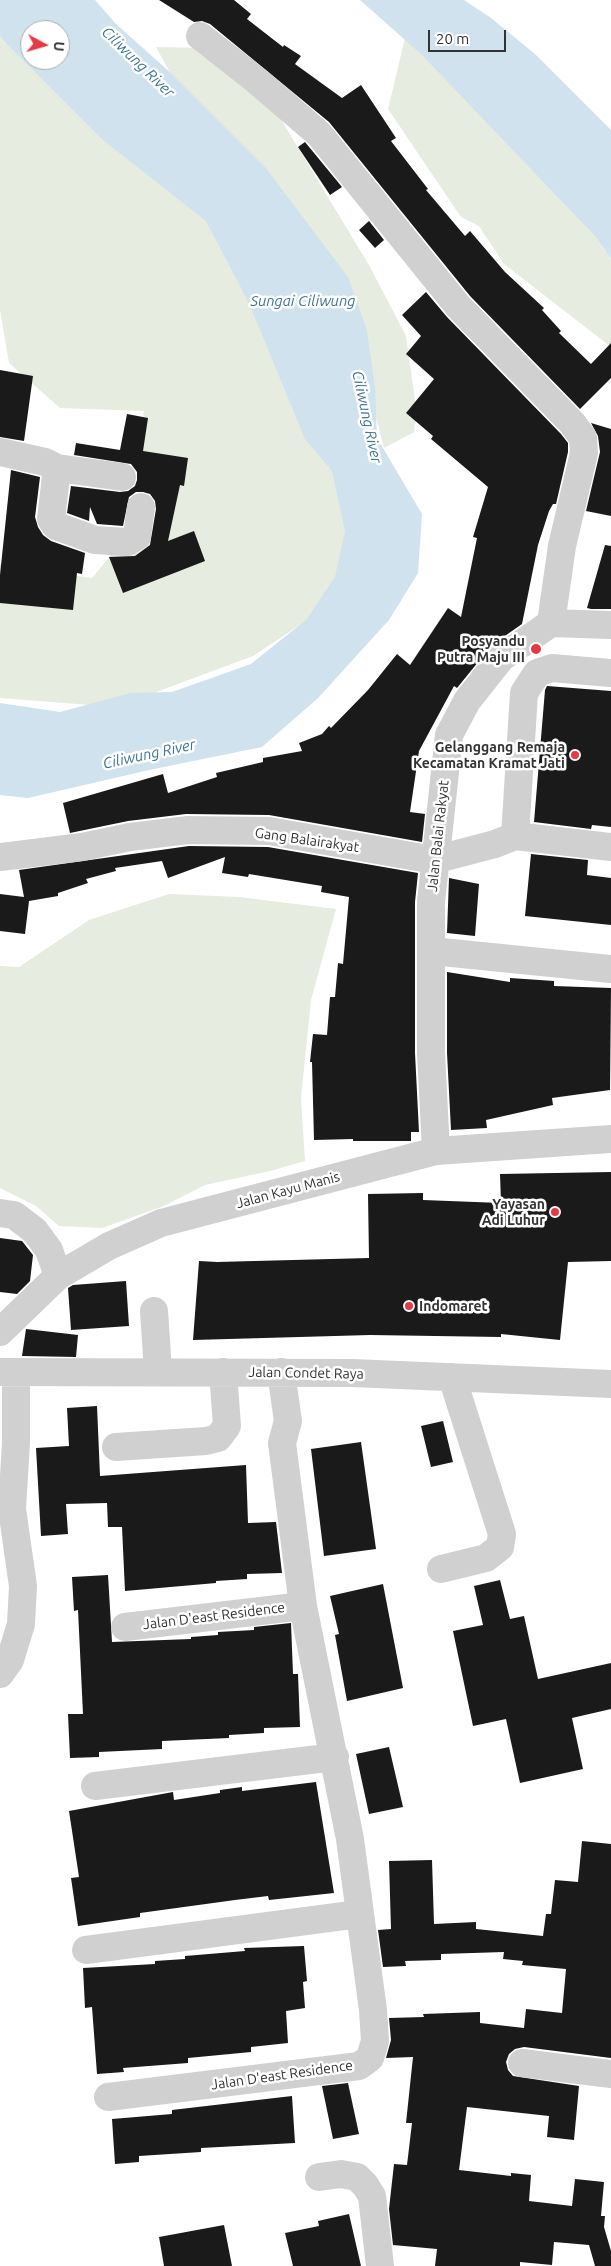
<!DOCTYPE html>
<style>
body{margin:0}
#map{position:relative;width:611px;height:2266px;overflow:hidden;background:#fff;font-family:Ubuntu,sans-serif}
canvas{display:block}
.north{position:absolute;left:20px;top:20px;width:50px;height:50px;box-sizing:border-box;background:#fff;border:1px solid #adadad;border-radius:50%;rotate:96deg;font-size:14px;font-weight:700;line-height:20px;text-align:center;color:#333}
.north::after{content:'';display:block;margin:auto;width:18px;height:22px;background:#e63946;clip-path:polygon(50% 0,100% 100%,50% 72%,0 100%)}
.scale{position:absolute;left:428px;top:30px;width:78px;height:22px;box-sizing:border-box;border:2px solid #333;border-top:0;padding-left:6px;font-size:15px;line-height:18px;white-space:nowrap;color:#333;-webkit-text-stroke:4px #fff;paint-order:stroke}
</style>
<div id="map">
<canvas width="611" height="2266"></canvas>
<div class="north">U</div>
<div class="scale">20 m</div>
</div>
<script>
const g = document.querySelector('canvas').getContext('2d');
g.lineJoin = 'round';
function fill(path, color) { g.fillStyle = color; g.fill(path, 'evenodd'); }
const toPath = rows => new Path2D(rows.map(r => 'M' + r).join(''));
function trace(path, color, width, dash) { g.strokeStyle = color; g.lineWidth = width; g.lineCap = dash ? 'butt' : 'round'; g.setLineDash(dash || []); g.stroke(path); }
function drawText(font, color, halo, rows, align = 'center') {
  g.font = font + ' Ubuntu,sans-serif'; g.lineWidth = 5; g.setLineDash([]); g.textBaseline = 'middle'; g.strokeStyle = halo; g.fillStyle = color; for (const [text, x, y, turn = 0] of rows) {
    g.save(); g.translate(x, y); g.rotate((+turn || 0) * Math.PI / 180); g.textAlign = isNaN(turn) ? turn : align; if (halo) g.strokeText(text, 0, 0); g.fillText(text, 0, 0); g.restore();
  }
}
fill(toPath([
 [0,0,4,0,30,30,30,60,60,60,262,275,350,514,348,593,253,656,116,707,0,698,0,564,92,578,111,555,172,523,137,468,144,411,60,408,9,363,0,310],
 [406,34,611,243,611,347,504,264,479,226,461,217,388,109],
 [156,47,203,48,279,116,370,267,406,336,416,407,414,432,384,448,336,265,173,78],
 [169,894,239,897,336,909,311,1000,301,1098,305,1161,270,1171,205,1185,164,1206,102,1228,59,1226,36,1206,0,1188,0,966,19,967,89,920]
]), '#e6ecdf');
fill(toPath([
 [0,0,95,0,116,24,172,74,265,167,348,277,367,331,375,388,377,438,422,514,418,573,389,620,318,698,262,747,149,770,28,798,0,795,0,703,60,712,131,693,172,692,251,664,307,619,335,577,345,531,332,471,305,439,249,303,206,221,103,140,5,42,0,35],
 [30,30,60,30,60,60,30,60],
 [360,0,464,0,491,18,535,54,611,130,611,258,596,237,422,55]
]), '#cfe2ee');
fill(toPath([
 [159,0,234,0,251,14,247,19,283,47,284,45,301,56,295,64,342,98,361,85,396,138,391,141,428,189,426,190,465,236,470,231,505,272,544,308,542,310,561,331,559,333,591,364,611,343,611,378,580,409,470,296,329,122,210,24,202,21,194,22],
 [305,142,342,187,330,195,298,147],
 [369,221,384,240,375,248,359,230],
 [426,292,447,317,561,434,568,443,568,452,556,504,553,504,549,511,538,545,522,624,492,645,457,688,454,686,419,751,410,812,425,814,422,842,269,815,186,814,128,821,70,833,63,803,163,774,168,793,217,777,216,773,263,762,263,758,302,751,299,743,322,734,329,726,331,728,368,690,397,654,410,665,448,608,461,617,477,538,473,537,488,487,431,439,433,436,406,413,434,379,406,354,421,336,402,315],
 [0,370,33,376,24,441,0,437],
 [127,414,148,418,143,451,188,458,184,486,180,485,168,541,194,531,205,561,123,593,109,557,135,556,150,545,156,509,155,501,150,494,143,492,136,492,129,497,123,526,97,524,90,507,89,521,67,513,71,486,120,492,128,491,135,486,137,480,137,472,131,464,74,455,76,443,120,450],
 [591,423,611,429,611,516,586,511,600,452,598,436],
 [11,470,40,477,35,517,38,527,43,535,51,541,85,553,82,574,77,573,73,610,0,603,0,575],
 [605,545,611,546,611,609,591,609,587,608],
 [547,686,611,691,611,827,592,825,591,829,534,822,545,690],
 [189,846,268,847,418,873,415,902,415,1053,419,1132,411,1132,411,1141,353,1141,353,1139,314,1140,312,1062,310,1062,313,1034,327,1035,330,997,335,997,338,963,343,964,349,897,321,892,322,886,249,874,248,877,222,873,225,857,168,878,162,861,115,868,116,871,86,879,88,883,58,893,58,896,29,901,25,934,0,931,0,894,24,897,19,870],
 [531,854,588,860,587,875,611,878,611,925,525,916],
 [449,878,479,884,475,936,447,933],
 [447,972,510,982,510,978,554,981,554,986,611,988,610,1090,552,1098,553,1105,486,1120,487,1128,451,1130,447,1053],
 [611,1172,611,1261,568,1262,560,1340,501,1334,501,1337,370,1335,193,1340,199,1261,217,1262,369,1258,368,1194,423,1193,423,1200,501,1203,500,1174],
 [0,1238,22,1241,33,1255,30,1281,17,1294,0,1292],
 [126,1281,129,1326,71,1330,68,1288,73,1285],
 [26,1329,78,1335,76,1357,22,1356],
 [97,1406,100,1476,246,1465,248,1523,276,1522,282,1573,247,1574,247,1579,216,1581,216,1583,125,1591,122,1527,108,1527,107,1503,66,1504,68,1534,41,1536,36,1448,69,1446,67,1408],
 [443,1421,453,1462,431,1467,421,1426],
 [361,1442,376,1549,324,1556,311,1449],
 [108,1575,112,1642,191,1639,191,1637,218,1635,218,1632,254,1630,254,1627,291,1623,293,1674,298,1674,300,1727,264,1728,264,1733,229,1735,229,1738,162,1741,162,1749,99,1752,99,1757,70,1758,68,1714,83,1714,78,1610,74,1611,72,1577],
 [500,1580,510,1619,524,1616,538,1679,611,1663,611,1709,572,1718,583,1769,520,1783,506,1719,473,1726,453,1631,483,1625,474,1586],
 [383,1584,403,1688,347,1701,335,1635,339,1634,330,1596],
 [389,1747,403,1807,369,1814,356,1754],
 [316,1782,334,1893,269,1900,268,1896,235,1900,140,1913,140,1917,78,1926,71,1878,79,1877,69,1811,173,1792,174,1800,220,1793,220,1790,242,1787,242,1791],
 [582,1841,611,1844,611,2058,524,2047,515,2049,509,2054,506,2062,508,2070,513,2076,579,2086,574,2140,547,2137,549,2116,467,2107,459,2170,511,2176,511,2173,531,2175,529,2201,572,2206,575,2179,604,2182,601,2216,605,2216,604,2227,611,2251,611,2266,595,2266,589,2245,554,2242,552,2265,520,2262,520,2266,435,2266,437,2249,393,2245,389,2209,394,2164,407,2165,412,2123,406,2123,413,2057,386,2058,391,2040,389,2018,424,2017,423,2014,480,2012,480,2023,524,2028,526,2009,562,2013,566,1969,522,1965,523,1961,503,1959,504,1952,441,1954,441,1960,405,1961,406,1966,383,1967,378,1930,391,1929,389,1861,432,1860,434,1924,476,1922,476,1929,543,1936,546,1914,551,1914,555,1880,578,1882],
 [304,1946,307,1981,303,1982,305,2008,286,2011,288,2043,251,2047,251,2052,188,2058,188,2063,123,2068,124,2072,97,2074,92,2007,85,2008,83,1968,155,1964,155,1961,185,1959,185,1956,245,1951,244,1948],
 [348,2083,359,2134,333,2139,322,2086],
 [292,2096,295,2143,201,2148,201,2152,139,2156,139,2162,115,2164,112,2119,172,2114,172,2110],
 [349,2214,361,2266,293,2266,285,2233,319,2226,318,2221],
 [224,2225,232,2266,164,2266,159,2237]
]), '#1a1a1a');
trace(toPath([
 [200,36,256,80,319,134,458,306,573,424,583,438,584,453,562,546,551,623],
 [0,452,45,462,57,468,122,477],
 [57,468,51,519,56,526,95,540,127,542,137,536,141,507],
 [515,836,611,847],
 [0,857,82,847,130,837,188,830,269,831,434,860,495,844,515,836,524,693,537,673,552,668,611,673],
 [432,951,611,969],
 [436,1151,431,1053,431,902,449,735,467,701,501,658,551,623,611,625],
 [0,1213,14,1215,35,1231,49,1250,58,1276],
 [154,1311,158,1371],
 [0,1332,58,1276,109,1246,161,1223,436,1151,611,1139],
 [0,1372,352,1373,611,1384],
 [116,1447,206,1441,218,1438,227,1426,223,1372],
 [441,1569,486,1558,500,1547,502,1534,452,1377],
 [125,1627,303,1606],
 [0,1674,10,1660,21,1624,23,1586,12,1509,16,1443,16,1372],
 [95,1786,335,1757],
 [86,1950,359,1914],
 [522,2063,611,2074],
 [108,2097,359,2066,370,2058,375,2041,373,2010,350,1839,303,1606,282,1443,288,1421,281,1372],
 [319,2177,341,2174,357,2177,365,2185,372,2196,380,2266]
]), '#d0d0d0', 28);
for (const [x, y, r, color] of [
 [536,649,6,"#e63946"],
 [575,755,5,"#e63946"],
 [555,1212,5,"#e63946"],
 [409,1306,5,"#e63946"]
]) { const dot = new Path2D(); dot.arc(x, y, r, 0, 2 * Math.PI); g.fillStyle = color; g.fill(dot); trace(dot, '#fff', 2); }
drawText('bold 14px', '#333', '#fff', [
 ["Posyandu",525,641],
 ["Putra Maju III",525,657],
 ["Gelanggang Remaja",565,747],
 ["Kecamatan Kramat Jati",565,763],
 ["Yayasan",545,1204],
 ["Adi Luhur",545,1220],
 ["Indomaret",419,1306,"left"]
], 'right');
drawText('14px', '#333', '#fff', [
 ["Jalan Balai Rakyat",438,836,-84],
 ["Gang Balairakyat",307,840,8],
 ["Jalan Kayu Manis",288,1190,-15],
 ["Jalan Condet Raya",306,1373,1],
 ["Jalan D'east Residence",214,1616,-7],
 ["Jalan D'east Residence",282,2075,-8]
]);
drawText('italic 15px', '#3f7597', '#fff', [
 ["Ciliwung River",138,62,44],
 ["Sungai Ciliwung",303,301],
 ["Ciliwung River",367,417,78],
 ["Ciliwung River",149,754,-12]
]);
</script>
